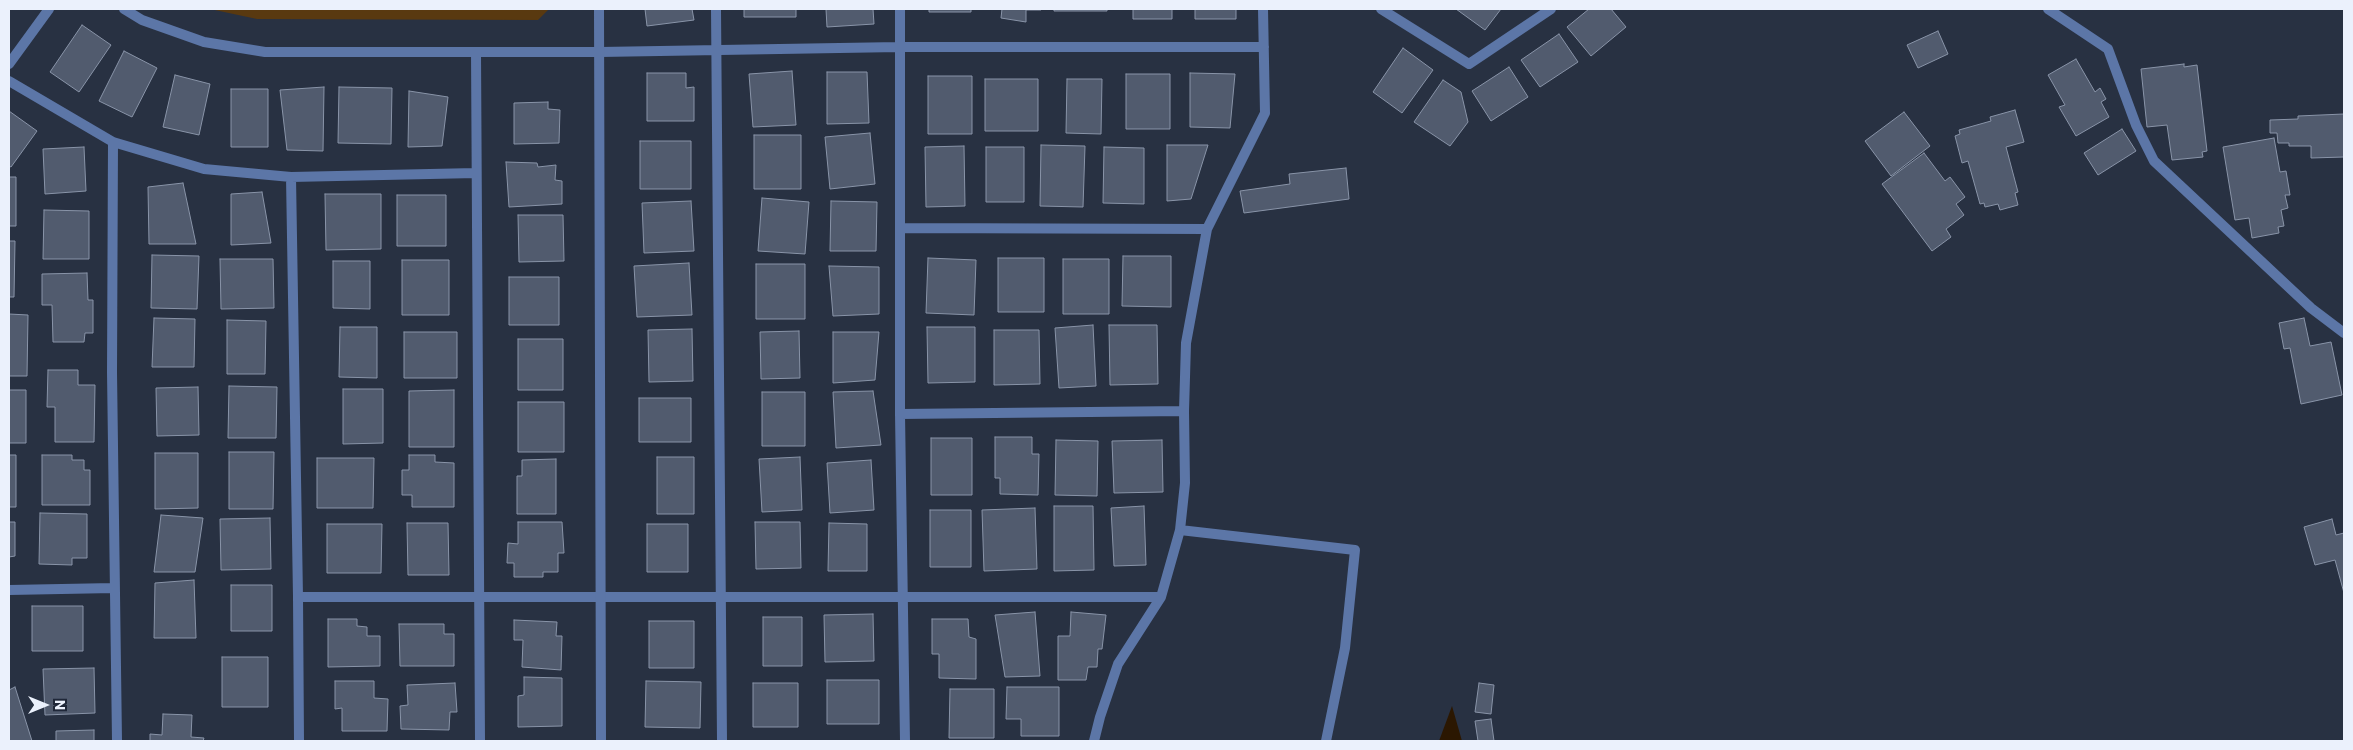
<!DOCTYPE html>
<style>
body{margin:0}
#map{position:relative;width:2353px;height:750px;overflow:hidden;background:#283142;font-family:Commissioner,sans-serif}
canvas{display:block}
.frame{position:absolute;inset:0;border:10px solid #ebf1fc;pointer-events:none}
.north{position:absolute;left:20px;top:680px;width:50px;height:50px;-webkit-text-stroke:4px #1f2738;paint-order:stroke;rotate:90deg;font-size:14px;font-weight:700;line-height:20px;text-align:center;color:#ebf1fc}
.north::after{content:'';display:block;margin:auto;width:18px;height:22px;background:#ebf1fc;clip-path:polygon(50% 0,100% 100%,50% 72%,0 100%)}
</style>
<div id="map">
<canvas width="2353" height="750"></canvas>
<div class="frame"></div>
<div class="north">N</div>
</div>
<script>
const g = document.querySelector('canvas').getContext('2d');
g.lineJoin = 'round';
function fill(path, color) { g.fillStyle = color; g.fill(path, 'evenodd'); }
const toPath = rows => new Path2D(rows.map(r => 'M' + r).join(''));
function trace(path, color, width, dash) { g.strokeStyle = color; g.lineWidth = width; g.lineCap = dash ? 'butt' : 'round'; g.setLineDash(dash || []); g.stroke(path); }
fill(toPath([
 [210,9,549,9,538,20,257,19]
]), '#593910');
fill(toPath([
 [1452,706,1462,741,1439,741]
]), '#2b1701');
const building = toPath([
 [645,9,692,9,694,20,647,26,645,9],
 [744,9,796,9,796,17,744,17,744,9],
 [826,9,873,9,874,24,827,27,826,9],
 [929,9,971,9,971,12,929,12,929,9],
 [1002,9,1041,9,1041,10,1026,10,1026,22,1001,18,1002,9],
 [1054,9,1107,9,1107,11,1054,11,1054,9],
 [1133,9,1172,9,1172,19,1133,19,1133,9],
 [1195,9,1236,9,1236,19,1195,19,1195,9],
 [1456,9,1501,9,1485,30,1456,9],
 [1589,9,1611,9,1626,27,1591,56,1567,27,1589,9],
 [82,25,111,45,79,92,50,72,82,25],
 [1938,31,1948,54,1918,68,1907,45,1938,31],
 [1559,34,1578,62,1540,87,1521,60,1559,34],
 [1403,48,1433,70,1402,113,1373,92,1403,48],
 [124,51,157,68,132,117,99,101,124,51],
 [2076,59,2095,92,2100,88,2106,99,2101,102,2109,117,2076,136,2059,107,2065,105,2048,75,2076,59],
 [2184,64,2184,67,2197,65,2207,151,2202,152,2203,157,2172,160,2167,125,2147,127,2141,69,2184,64],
 [1509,67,1528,97,1491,121,1472,91,1509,67],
 [792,71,796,125,753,127,749,74,792,71],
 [827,72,867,72,869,123,827,124,827,72],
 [647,73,686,73,686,88,694,87,694,121,647,121,647,73],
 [1190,73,1235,74,1230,128,1190,127,1190,73],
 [1126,74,1170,74,1170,129,1126,129,1126,74],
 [175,75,210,84,199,135,163,127,175,75],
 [928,76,972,76,972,134,928,134,928,76],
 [985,79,1038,79,1038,131,985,131,985,79],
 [1067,79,1102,79,1101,134,1066,133,1067,79],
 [1443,80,1461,92,1468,122,1450,146,1414,122,1443,80],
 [324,87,323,151,287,150,280,90,324,87],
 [339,87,392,88,391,144,338,143,339,87],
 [231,89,268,89,268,147,231,147,231,89],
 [409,91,448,97,442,146,408,147,409,91],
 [548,102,548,109,560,110,559,143,514,144,514,103,548,102],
 [2015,110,2024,142,2006,147,2018,192,2015,193,2018,205,2000,210,1998,204,1985,207,1984,203,1980,204,1968,161,1962,163,1955,136,1960,134,1959,130,1991,121,1990,117,2015,110],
 [9,111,37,131,11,167,9,166,9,111],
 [1904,112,1930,146,1891,176,1865,141,1904,112],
 [2344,114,2344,157,2311,158,2311,146,2289,146,2289,143,2278,143,2277,133,2270,133,2270,120,2298,119,2298,116,2344,114],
 [2122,129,2136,151,2098,175,2084,153,2122,129],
 [870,133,875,184,830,189,825,137,870,133],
 [754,135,801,135,801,189,754,189,754,135],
 [2274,138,2280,172,2286,171,2290,195,2285,195,2288,208,2281,210,2284,226,2278,227,2279,233,2252,238,2249,218,2235,220,2223,147,2274,138],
 [640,141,691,141,691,189,640,189,640,141],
 [1041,145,1085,146,1083,207,1040,206,1041,145],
 [1167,145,1208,145,1191,199,1167,201,1167,145],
 [964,146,965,206,926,207,925,147,964,146],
 [84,147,86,191,45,194,43,149,84,147],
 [986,147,1024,147,1024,202,986,202,986,147],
 [1104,147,1144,148,1144,204,1103,203,1104,147],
 [1924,153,1945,181,1950,177,1965,197,1956,204,1964,215,1946,229,1951,237,1932,251,1882,184,1924,153],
 [506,162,537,163,538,167,556,165,555,180,562,181,562,204,509,207,506,162],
 [1346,168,1349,199,1244,213,1240,191,1290,184,1289,174,1346,168],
 [9,177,16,177,16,226,9,226,9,177],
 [183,183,196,244,149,244,148,187,183,183],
 [262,192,271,243,231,245,231,194,262,192],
 [325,194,381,194,381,249,326,250,325,194],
 [397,195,446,195,446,246,397,246,397,195],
 [762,198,809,202,805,254,758,251,762,198],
 [691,201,694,251,644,253,642,203,691,201],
 [831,201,877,202,876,251,830,251,831,201],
 [44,210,89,211,89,259,43,259,44,210],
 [518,215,563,215,564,261,519,262,518,215],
 [9,241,15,241,14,297,9,297,9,241],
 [152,255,199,256,197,309,151,308,152,255],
 [1123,256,1171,256,1171,307,1122,306,1123,256],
 [928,258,976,260,974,315,926,313,928,258],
 [998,258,1044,258,1044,312,998,312,998,258],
 [220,259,273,259,274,308,221,309,220,259],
 [1063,259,1109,259,1109,314,1063,314,1063,259],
 [402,260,449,260,449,315,402,315,402,260],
 [333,261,370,261,370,309,333,308,333,261],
 [689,263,692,315,637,317,634,266,689,263],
 [756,264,805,264,805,319,756,319,756,264],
 [829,266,879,267,879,314,833,316,829,266],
 [87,273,88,300,93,300,93,333,85,333,84,342,53,342,52,305,42,305,42,274,87,273],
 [509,277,559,277,559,325,509,325,509,277],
 [9,314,28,315,27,376,9,376,9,314],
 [154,318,195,319,194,367,152,367,154,318],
 [2304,318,2310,346,2331,342,2342,395,2301,404,2290,348,2284,349,2279,323,2304,318],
 [227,320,266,321,265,374,227,374,227,320],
 [1093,325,1096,386,1059,388,1055,328,1093,325],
 [1109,325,1157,325,1158,384,1110,385,1109,325],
 [340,327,377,327,377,378,339,377,340,327],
 [927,327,975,327,975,382,928,383,927,327],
 [692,329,693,381,649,382,648,330,692,329],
 [994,330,1039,330,1040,384,994,385,994,330],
 [799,331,800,378,761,379,760,332,799,331],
 [404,332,457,332,457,378,404,378,404,332],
 [833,332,879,332,875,380,833,383,833,332],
 [518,339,563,339,563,390,518,390,518,339],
 [48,370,78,370,78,385,95,385,94,442,55,442,55,407,47,407,48,370],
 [229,386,277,387,276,438,228,438,229,386],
 [198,387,199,435,157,436,156,388,198,387],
 [343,389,383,389,383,443,343,444,343,389],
 [9,390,26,390,26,443,9,443,9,390],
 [454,390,454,447,409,447,409,391,454,390],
 [873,391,881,445,836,448,833,392,873,391],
 [762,392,805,392,805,446,762,446,762,392],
 [639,398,691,398,691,442,639,442,639,398],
 [518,402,564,402,564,452,518,452,518,402],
 [995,437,1032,437,1032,454,1039,454,1038,495,1000,494,1000,478,995,478,995,437],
 [931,438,972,438,972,495,931,495,931,438],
 [1056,440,1098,441,1097,496,1055,495,1056,440],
 [1162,440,1163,492,1114,493,1112,441,1162,440],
 [229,452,274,452,273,509,229,509,229,452],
 [155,453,198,453,198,508,155,509,155,453],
 [9,455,16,455,16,507,9,507,9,455],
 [42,455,72,455,72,460,84,460,84,470,90,470,90,505,42,505,42,455],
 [409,455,435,455,435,462,454,463,454,507,412,507,412,495,402,495,402,470,409,470,409,455],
 [657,457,694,457,694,514,657,514,657,457],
 [800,457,802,510,762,512,759,459,800,457],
 [317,458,374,458,373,508,317,508,317,458],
 [556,459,556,514,517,514,517,476,522,476,522,460,556,459],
 [871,460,874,510,830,513,827,463,871,460],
 [1054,506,1093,506,1094,570,1054,571,1054,506],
 [1144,506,1146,565,1114,566,1111,508,1144,506],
 [1035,508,1037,569,984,571,982,510,1035,508],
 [930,510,971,510,971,567,930,567,930,510],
 [40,513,87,514,87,558,72,558,72,565,39,564,40,513],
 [161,515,203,518,195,572,154,572,161,515],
 [270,518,271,569,221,570,220,519,270,518],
 [2332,519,2336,535,2344,533,2344,593,2335,560,2315,565,2304,527,2332,519],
 [9,522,15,522,15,556,9,557,9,522],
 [518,522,562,522,564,553,558,553,558,572,543,572,543,577,514,577,514,563,507,563,508,543,518,544,518,522],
 [755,522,800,522,801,568,756,569,755,522],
 [407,523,448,523,449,575,408,575,407,523],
 [829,523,867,524,867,571,828,571,829,523],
 [327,524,382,524,381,573,327,573,327,524],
 [647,524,688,524,688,572,647,572,647,524],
 [194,580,196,638,154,638,155,583,194,580],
 [231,585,272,585,272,631,231,631,231,585],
 [32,606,83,606,83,651,32,651,32,606],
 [1035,612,1040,676,1005,677,995,615,1035,612],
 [1071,612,1106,615,1102,649,1098,649,1097,667,1088,667,1086,680,1058,680,1058,636,1070,636,1071,612],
 [873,614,874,661,825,662,824,615,873,614],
 [763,617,802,617,802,666,763,666,763,617],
 [328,619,357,619,357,626,367,627,367,636,380,636,380,666,328,667,328,619],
 [932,619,968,619,969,637,976,639,976,679,939,678,939,654,932,654,932,619],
 [514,620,557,622,556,636,562,636,561,670,522,667,523,640,514,640,514,620],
 [649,621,694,621,694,668,649,668,649,621],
 [399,624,444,624,444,634,454,634,454,666,400,666,399,624],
 [222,657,268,657,268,707,222,707,222,657],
 [94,668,95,713,45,715,43,669,94,668],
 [524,677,562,678,562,726,518,727,518,696,524,695,524,677],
 [827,680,879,680,879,724,827,724,827,680],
 [335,681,374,681,374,698,388,699,387,731,342,731,342,708,335,709,335,681],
 [646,681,701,682,700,728,645,727,646,681],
 [455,683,457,712,450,712,449,730,401,729,400,706,408,705,407,685,455,683],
 [753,683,798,683,798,727,753,727,753,683],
 [1479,683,1494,685,1491,714,1475,712,1479,683],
 [15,687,32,741,9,741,9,690,15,687],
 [1007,687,1059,687,1059,736,1021,736,1021,719,1006,719,1007,687],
 [950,689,994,689,994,738,949,738,950,689],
 [163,714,192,715,191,737,204,738,203,741,150,741,150,734,162,735,163,714],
 [1491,719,1494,741,1478,741,1475,721,1491,719],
 [94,730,94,741,56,741,56,731,94,730]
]);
fill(building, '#515b6e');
trace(building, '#8994a8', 1);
trace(toPath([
 [716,9,722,741],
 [900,9,900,414,905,741],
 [1381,9,1469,64,1551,9],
 [2048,9,2108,49,2136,125,2154,161,2311,308,2344,333],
 [476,52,480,741],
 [600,52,899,47,1264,47],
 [9,64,49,9],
 [9,81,113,142,204,169,291,177,476,173],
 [113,142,112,372,117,741],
 [291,177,298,597,299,741],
 [901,228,1207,229],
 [900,414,1184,411],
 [1180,530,1355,550,1345,648,1326,741],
 [9,590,114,588],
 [298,597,1161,597],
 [1094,741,1100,717,1118,664,1161,597,1180,530,1185,483,1184,411,1186,343,1207,229,1265,113,1263,9]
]), '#5c76a7', 10);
trace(toPath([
 [124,9,142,20,204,42,265,52,600,52],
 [599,9,601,741]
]), '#5c76a7', 10);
</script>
